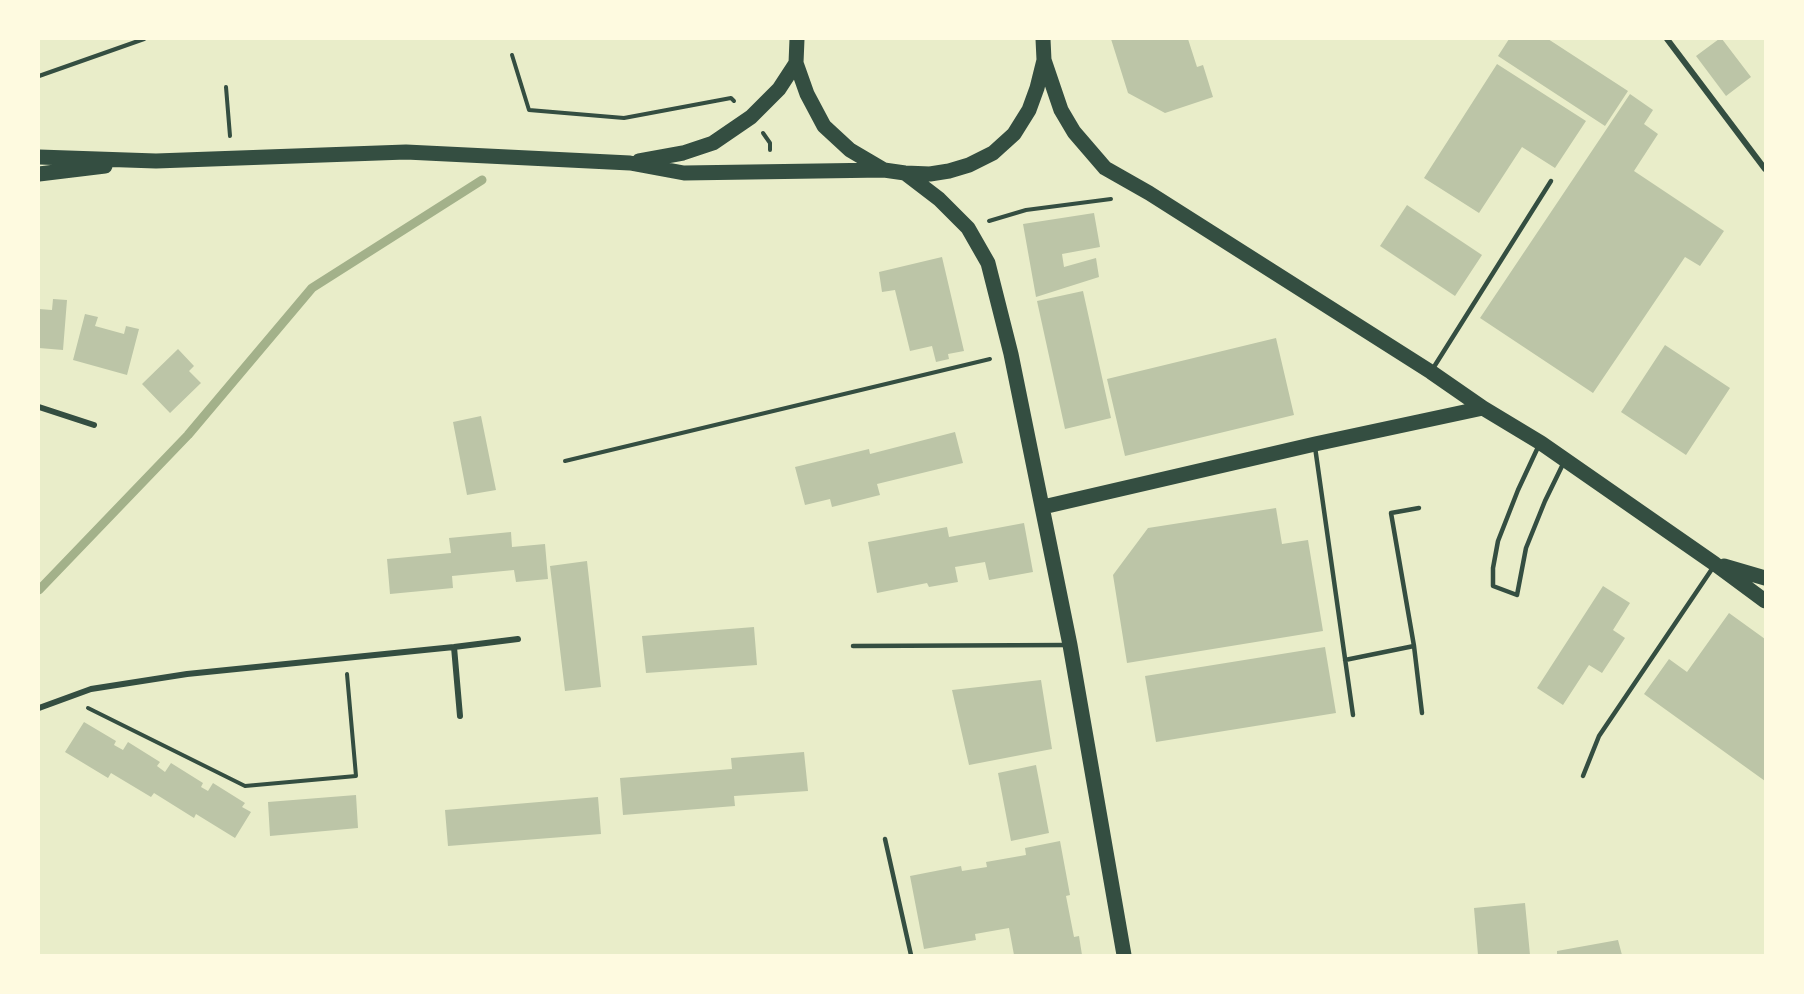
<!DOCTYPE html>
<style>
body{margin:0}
#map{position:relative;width:1804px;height:994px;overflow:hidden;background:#e9edc9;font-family:"Sofia Sans Condensed",sans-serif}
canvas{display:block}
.frame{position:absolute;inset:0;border:40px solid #fefae0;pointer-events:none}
</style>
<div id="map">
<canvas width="1804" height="994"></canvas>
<div class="frame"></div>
</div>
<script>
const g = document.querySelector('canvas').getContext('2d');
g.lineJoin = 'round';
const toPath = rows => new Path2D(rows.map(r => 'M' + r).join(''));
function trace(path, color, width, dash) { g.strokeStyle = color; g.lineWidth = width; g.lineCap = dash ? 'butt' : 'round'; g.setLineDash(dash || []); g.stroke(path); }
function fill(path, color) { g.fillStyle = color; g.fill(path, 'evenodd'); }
trace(toPath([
 [39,590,188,435,312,288,482,180]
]), '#a3b18a', 9);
fill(toPath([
 [1111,39,1188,39,1197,67,1203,65,1213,97,1165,113,1128,93],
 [1509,39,1548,39,1628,91,1605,126,1498,56],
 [1719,39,1722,39,1751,77,1726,96,1696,56],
 [1497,64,1586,121,1555,168,1522,147,1479,213,1424,178],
 [1630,94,1653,110,1644,124,1658,134,1634,171,1724,231,1700,266,1685,257,1593,393,1480,318],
 [1407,205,1482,255,1455,296,1380,246],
 [1094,213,1100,247,1062,254,1064,267,1096,258,1099,277,1036,297,1023,224],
 [942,257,964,351,948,354,949,359,936,362,932,346,910,351,895,290,882,292,879,272],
 [1083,291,1111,418,1065,429,1037,301],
 [53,299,67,300,63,350,39,348,39,309,52,310],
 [85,314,98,317,95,326,124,334,126,326,139,329,127,375,73,360],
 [1276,338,1294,415,1125,456,1107,379],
 [1665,345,1730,388,1686,455,1621,412],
 [178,349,194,366,189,371,201,383,170,413,142,384],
 [481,416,496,490,467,495,453,422],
 [955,432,963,463,877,484,880,495,832,507,830,499,805,505,795,467,869,449,870,454],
 [1276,508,1282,544,1308,540,1323,631,1127,663,1113,575,1148,528],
 [1024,523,1033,572,989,580,985,562,955,567,958,582,929,587,927,583,877,593,868,542,947,527,949,537],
 [511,532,512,547,545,544,548,579,516,582,514,570,452,576,453,588,390,594,387,559,451,553,449,538],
 [587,561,601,687,565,691,550,566],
 [1603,586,1630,603,1613,630,1625,638,1602,673,1589,665,1563,705,1537,688],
 [1729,613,1765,639,1765,781,1644,694,1669,659,1687,672],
 [754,627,757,665,646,673,642,636],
 [1325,647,1336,713,1156,742,1145,676],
 [1041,680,1052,749,969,765,952,690],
 [84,722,116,741,114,745,123,750,128,742,160,762,157,766,165,772,171,763,203,783,201,787,208,791,213,783,245,803,242,807,251,812,235,838,196,814,194,818,154,793,151,797,111,773,108,778,65,752],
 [804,752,808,791,734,796,735,806,623,815,620,778,732,769,731,758],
 [1036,765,1049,833,1011,841,998,773],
 [356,795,358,828,270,836,268,802],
 [598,797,601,834,448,846,445,810],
 [1060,841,1070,895,1066,896,1074,937,1079,936,1082,955,1014,955,1009,928,975,934,976,940,924,949,910,876,961,866,962,871,987,867,986,862,1026,855,1025,848],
 [1525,903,1530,955,1478,955,1474,908],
 [1618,940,1622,955,1557,955,1557,951]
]), '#bcc5a7');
trace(toPath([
 [512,55,529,110,624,118,731,98,734,101],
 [226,87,230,136],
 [763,133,770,143,770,150],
 [989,221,1026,210,1111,199],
 [565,461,990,359],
 [88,708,245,786,356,776,347,674]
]), '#344e41', 4);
trace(toPath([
 [39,76,144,39],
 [1432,370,1551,181],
 [1539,445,1518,490,1498,541,1493,568,1493,586,1517,595,1526,548,1545,501,1563,464],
 [1315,447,1353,715],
 [853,646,1068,645],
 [1414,646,1391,513,1419,508],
 [1345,660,1414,646,1422,713],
 [1583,776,1599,736,1714,566],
 [885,839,911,955]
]), '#344e41', 4.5);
trace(toPath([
 [1667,39,1765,169],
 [39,407,94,425],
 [454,647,460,716],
 [39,708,91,689,187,674,454,647,518,639]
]), '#344e41', 6);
trace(toPath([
 [797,39,796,63,807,94,824,126,850,150,884,170,905,173,930,174,949,171,969,165,993,153,1014,134,1029,110,1037,88,1044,60,1043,39],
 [1044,60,1061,110,1074,132,1105,168,1149,193,1431,372,1483,408,1541,443,1715,564,1765,601],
 [39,157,156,161,406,152,630,163,684,173,884,170],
 [639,161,683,153,713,143,751,117,779,89,796,63],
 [905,173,939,199,968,228,988,263,1011,354,1070,645,1124,955],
 [39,174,105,166],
 [1043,507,1315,444,1483,408],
 [1724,566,1765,578]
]), '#344e41', 15);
</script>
